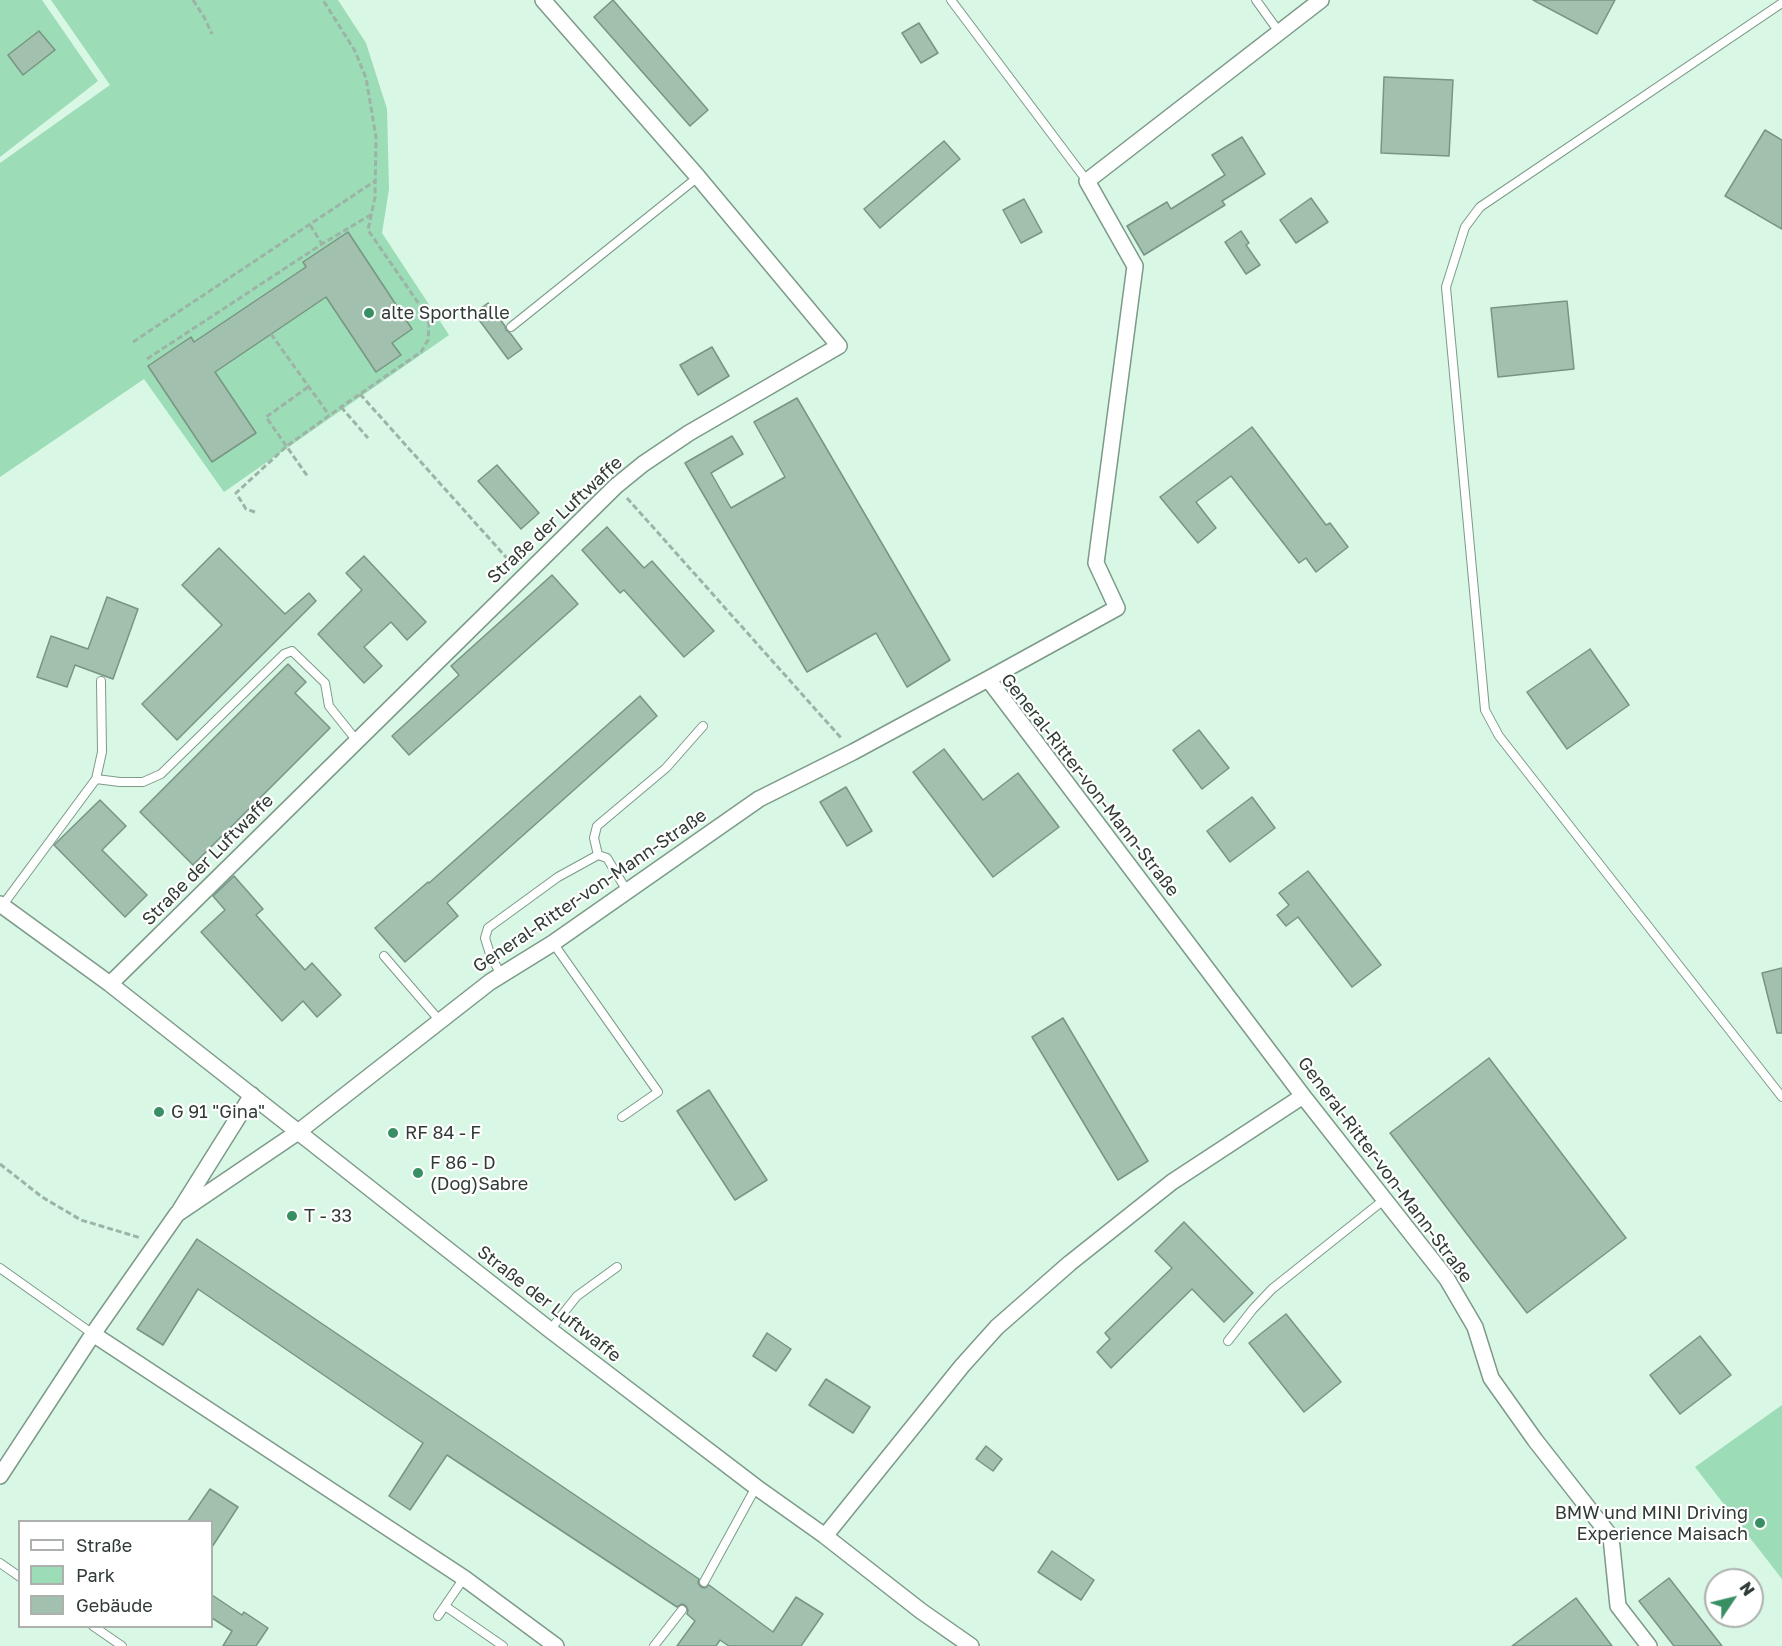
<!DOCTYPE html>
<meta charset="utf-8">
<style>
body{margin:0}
#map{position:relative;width:1782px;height:1646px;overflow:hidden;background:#d8f7e4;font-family:"Golos Text",sans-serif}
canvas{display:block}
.legend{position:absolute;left:18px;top:1520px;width:195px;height:108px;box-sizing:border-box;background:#fff;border:2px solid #acb1ae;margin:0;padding:8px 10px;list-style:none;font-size:18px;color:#2f3b34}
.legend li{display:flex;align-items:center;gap:12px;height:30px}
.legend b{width:30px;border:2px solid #acb1ae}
.north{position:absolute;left:1704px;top:1568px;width:60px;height:60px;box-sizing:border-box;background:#fff;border:2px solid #acb1ae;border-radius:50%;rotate:55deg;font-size:16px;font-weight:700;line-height:24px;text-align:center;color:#2f3b34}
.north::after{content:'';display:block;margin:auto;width:21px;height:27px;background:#388f64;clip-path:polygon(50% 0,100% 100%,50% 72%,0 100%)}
</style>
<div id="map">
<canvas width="1782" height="1646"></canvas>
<ul class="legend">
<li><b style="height:8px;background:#fff"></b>Straße</li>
<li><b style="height:16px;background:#9cdcb7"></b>Park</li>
<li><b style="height:16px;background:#a2c0ae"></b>Gebäude</li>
</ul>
<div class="north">N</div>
</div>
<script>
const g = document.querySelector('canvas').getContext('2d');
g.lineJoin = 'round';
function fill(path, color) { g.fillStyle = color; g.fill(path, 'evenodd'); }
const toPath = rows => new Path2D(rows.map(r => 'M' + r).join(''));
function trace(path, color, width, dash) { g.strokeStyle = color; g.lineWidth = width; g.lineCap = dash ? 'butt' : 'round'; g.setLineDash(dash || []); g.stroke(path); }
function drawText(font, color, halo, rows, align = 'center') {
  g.font = font + ' "Golos Text",sans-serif'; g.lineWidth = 4.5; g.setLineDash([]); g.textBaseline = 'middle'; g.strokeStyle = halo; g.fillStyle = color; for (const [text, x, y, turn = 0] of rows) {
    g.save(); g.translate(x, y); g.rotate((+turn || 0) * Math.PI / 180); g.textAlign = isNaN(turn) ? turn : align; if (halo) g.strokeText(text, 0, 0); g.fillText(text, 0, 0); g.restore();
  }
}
fill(toPath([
 [0,0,42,0,98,81,0,157],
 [51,0,338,0,366,43,387,109,389,189,382,233,449,335,224,492,144,379,0,477,0,163,110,85],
 [1782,1405,1782,1579,1695,1467]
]), '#9cdcb7');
const building = toPath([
 [613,0,708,110,690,126,594,17,613,0],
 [1533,0,1615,0,1597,34,1533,0],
 [919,23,938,53,921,63,902,33,919,23],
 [39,31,55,50,23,75,8,55,39,31],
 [1384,77,1453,80,1449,156,1381,153,1384,77],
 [1765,130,1782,140,1782,229,1725,196,1765,130],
 [1242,137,1265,174,1222,201,1225,205,1144,255,1127,226,1167,202,1171,209,1225,175,1212,155,1242,137],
 [944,141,960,159,880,228,864,209,944,141],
 [1311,198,1328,222,1296,243,1280,220,1311,198],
 [1024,199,1042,232,1021,243,1003,210,1024,199],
 [1241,231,1249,243,1246,245,1260,265,1246,274,1225,242,1241,231],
 [348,232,412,329,392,343,401,355,376,372,326,297,215,372,256,433,212,462,148,366,191,337,194,342,306,267,303,262,348,232],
 [1567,301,1574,369,1498,377,1491,308,1567,301],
 [488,303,505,326,506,330,510,333,522,349,508,359,474,313,488,303],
 [712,347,729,376,698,395,680,365,712,347],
 [797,398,950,660,907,687,876,633,807,672,685,463,732,436,743,454,711,473,731,508,785,477,754,422,797,398],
 [1252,427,1326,525,1330,523,1348,547,1316,572,1306,558,1299,563,1231,476,1196,502,1216,528,1198,543,1160,497,1252,427],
 [497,465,539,513,521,529,478,481,497,465],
 [607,527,644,568,652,561,714,631,684,657,624,590,620,593,582,550,607,527],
 [219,548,285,614,309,593,316,601,177,740,142,704,222,625,182,585,219,548],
 [364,556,426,622,407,640,391,622,364,647,382,666,364,683,318,634,362,590,346,573,364,556],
 [552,575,578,604,409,755,392,736,459,675,451,666,552,575],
 [107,597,138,609,113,679,75,665,67,687,37,677,51,636,88,649,107,597],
 [1590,649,1629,705,1567,749,1527,692,1590,649],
 [288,664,306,682,295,693,330,728,193,865,140,812,288,664],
 [640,696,657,716,447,903,458,916,405,962,375,928,428,882,429,883,640,696],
 [1199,730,1229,768,1202,789,1173,750,1199,730],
 [944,749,983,800,1018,773,1059,827,993,877,913,772,944,749],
 [846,787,872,831,847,846,820,802,846,787],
 [1252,797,1275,828,1230,862,1207,831,1252,797],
 [100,800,126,826,102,850,147,895,125,917,54,845,100,800],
 [1308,871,1381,965,1352,987,1298,917,1286,926,1277,915,1289,905,1279,893,1308,871],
 [234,876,263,909,256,915,305,970,312,963,341,995,317,1017,303,1001,282,1021,201,932,225,910,213,896,234,876],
 [1782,968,1782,1033,1777,1033,1762,973,1782,968],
 [1063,1018,1148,1161,1118,1180,1032,1037,1063,1018],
 [1489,1058,1626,1238,1527,1313,1390,1133,1489,1058],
 [709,1090,767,1180,735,1200,677,1111,709,1090],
 [1184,1222,1253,1293,1224,1322,1192,1289,1111,1368,1097,1352,1110,1339,1105,1333,1172,1268,1155,1251,1184,1222],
 [197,1239,699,1579,698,1583,701,1587,705,1588,709,1585,773,1632,796,1597,823,1614,801,1646,729,1646,720,1640,716,1646,677,1646,695,1621,687,1614,688,1610,686,1606,682,1604,677,1607,447,1455,410,1510,389,1496,423,1443,198,1289,163,1345,137,1329,197,1239],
 [1286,1314,1341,1382,1304,1412,1249,1343,1286,1314],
 [767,1333,791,1349,776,1371,753,1356,767,1333],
 [1700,1336,1731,1375,1680,1414,1650,1375,1700,1336],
 [826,1379,870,1407,853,1433,809,1405,826,1379],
 [986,1446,1002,1459,993,1471,976,1459,986,1446],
 [210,1489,238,1507,212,1547,212,1521,188,1521,210,1489],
 [1052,1551,1094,1580,1081,1600,1038,1572,1052,1551],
 [1669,1578,1722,1646,1674,1646,1639,1601,1669,1578],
 [212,1595,242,1615,244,1612,268,1628,256,1646,223,1646,232,1631,212,1618,212,1595],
 [1576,1598,1612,1646,1512,1646,1576,1598]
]);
fill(building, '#a2c0ae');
trace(building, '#789583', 1.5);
const lane = toPath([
 [951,0,1087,181],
 [1256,0,1279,32],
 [1782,3,1480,207,1465,227,1446,287,1485,710,1499,736,1782,1097],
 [511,327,698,177],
 [96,779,120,782,143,782,161,774,284,654,292,651,325,683,329,706,357,741],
 [598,855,594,838,597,826,666,768,703,726],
 [2,906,96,779,102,752,101,681],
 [553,943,658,1092,622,1117],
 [384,956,440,1021],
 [501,975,490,954,485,938,488,928,558,877,598,855,607,858,627,891],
 [0,1268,93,1334],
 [550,1330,577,1296,617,1267],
 [1228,1341,1253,1309,1272,1289,1385,1199],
 [0,1563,20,1577],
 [704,1582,756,1487],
 [445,1606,503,1646],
 [438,1616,464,1578],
 [93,1626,122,1646],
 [654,1646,682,1610]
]);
const street = toPath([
 [988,679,1117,608,1096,563,1135,266,1087,181,1321,0],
 [0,904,110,984,550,1330,756,1487,825,1536,921,1611,971,1646],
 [110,984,616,486,643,464,689,433,839,346,698,177,543,0],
 [180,1210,252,1095],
 [93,1334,464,1578,556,1646],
 [0,1476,93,1334,177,1214,298,1132,490,982,553,943,759,799,853,752,988,679,1303,1096,1447,1279,1475,1327,1491,1378,1535,1440,1611,1537,1618,1606,1649,1646],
 [825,1536,962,1366,997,1327,1070,1263,1172,1182,1303,1096]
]);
trace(lane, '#7d9a89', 10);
trace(street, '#7d9a89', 18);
trace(toPath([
 [193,0,204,17,212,34],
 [310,225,322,244],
 [271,334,329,415],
 [133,342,375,181],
 [147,359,322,244,372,214],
 [308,387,266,417,308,477],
 [360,394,513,565],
 [341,407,368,438],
 [627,498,842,739],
 [255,512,246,509,236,493,287,446,341,407,421,352,428,340,429,324,421,307,368,230,375,197,376,137,366,78,355,51,323,0],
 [0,1164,42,1197,81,1220,141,1238]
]), '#9cb4a6', 3, [6, 3]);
trace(lane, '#fff', 8);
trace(street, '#fff', 15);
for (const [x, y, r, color] of [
 [369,313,6,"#388f64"],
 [159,1112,6,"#388f64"],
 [393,1133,6,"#388f64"],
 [418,1173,6,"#388f64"],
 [292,1216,6,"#388f64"],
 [1760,1523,6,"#388f64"]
]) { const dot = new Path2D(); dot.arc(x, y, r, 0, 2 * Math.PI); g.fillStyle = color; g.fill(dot); trace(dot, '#fff', 2); }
drawText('18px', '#2f3b34', '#fff', [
 ["alte Sporthalle",381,313],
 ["G 91 \"Gina\"",171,1112],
 ["RF 84 - F",405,1133],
 ["F 86 - D",430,1163],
 ["(Dog)Sabre",430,1184],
 ["T - 33",304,1216],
 ["BMW und MINI Driving",1748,1513,"right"],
 ["Experience Maisach",1748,1534,"right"]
], 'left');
drawText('18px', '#2f3b34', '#fff', [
 ["Straße der Luftwaffe",555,520,-43],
 ["General-Ritter-von-Mann-Straße",1090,785,52],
 ["Straße der Luftwaffe",208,860,-45],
 ["General-Ritter-von-Mann-Straße",590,891,-34],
 ["General-Ritter-von-Mann-Straße",1385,1170,53],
 ["Straße der Luftwaffe",549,1304,38]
]);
</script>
